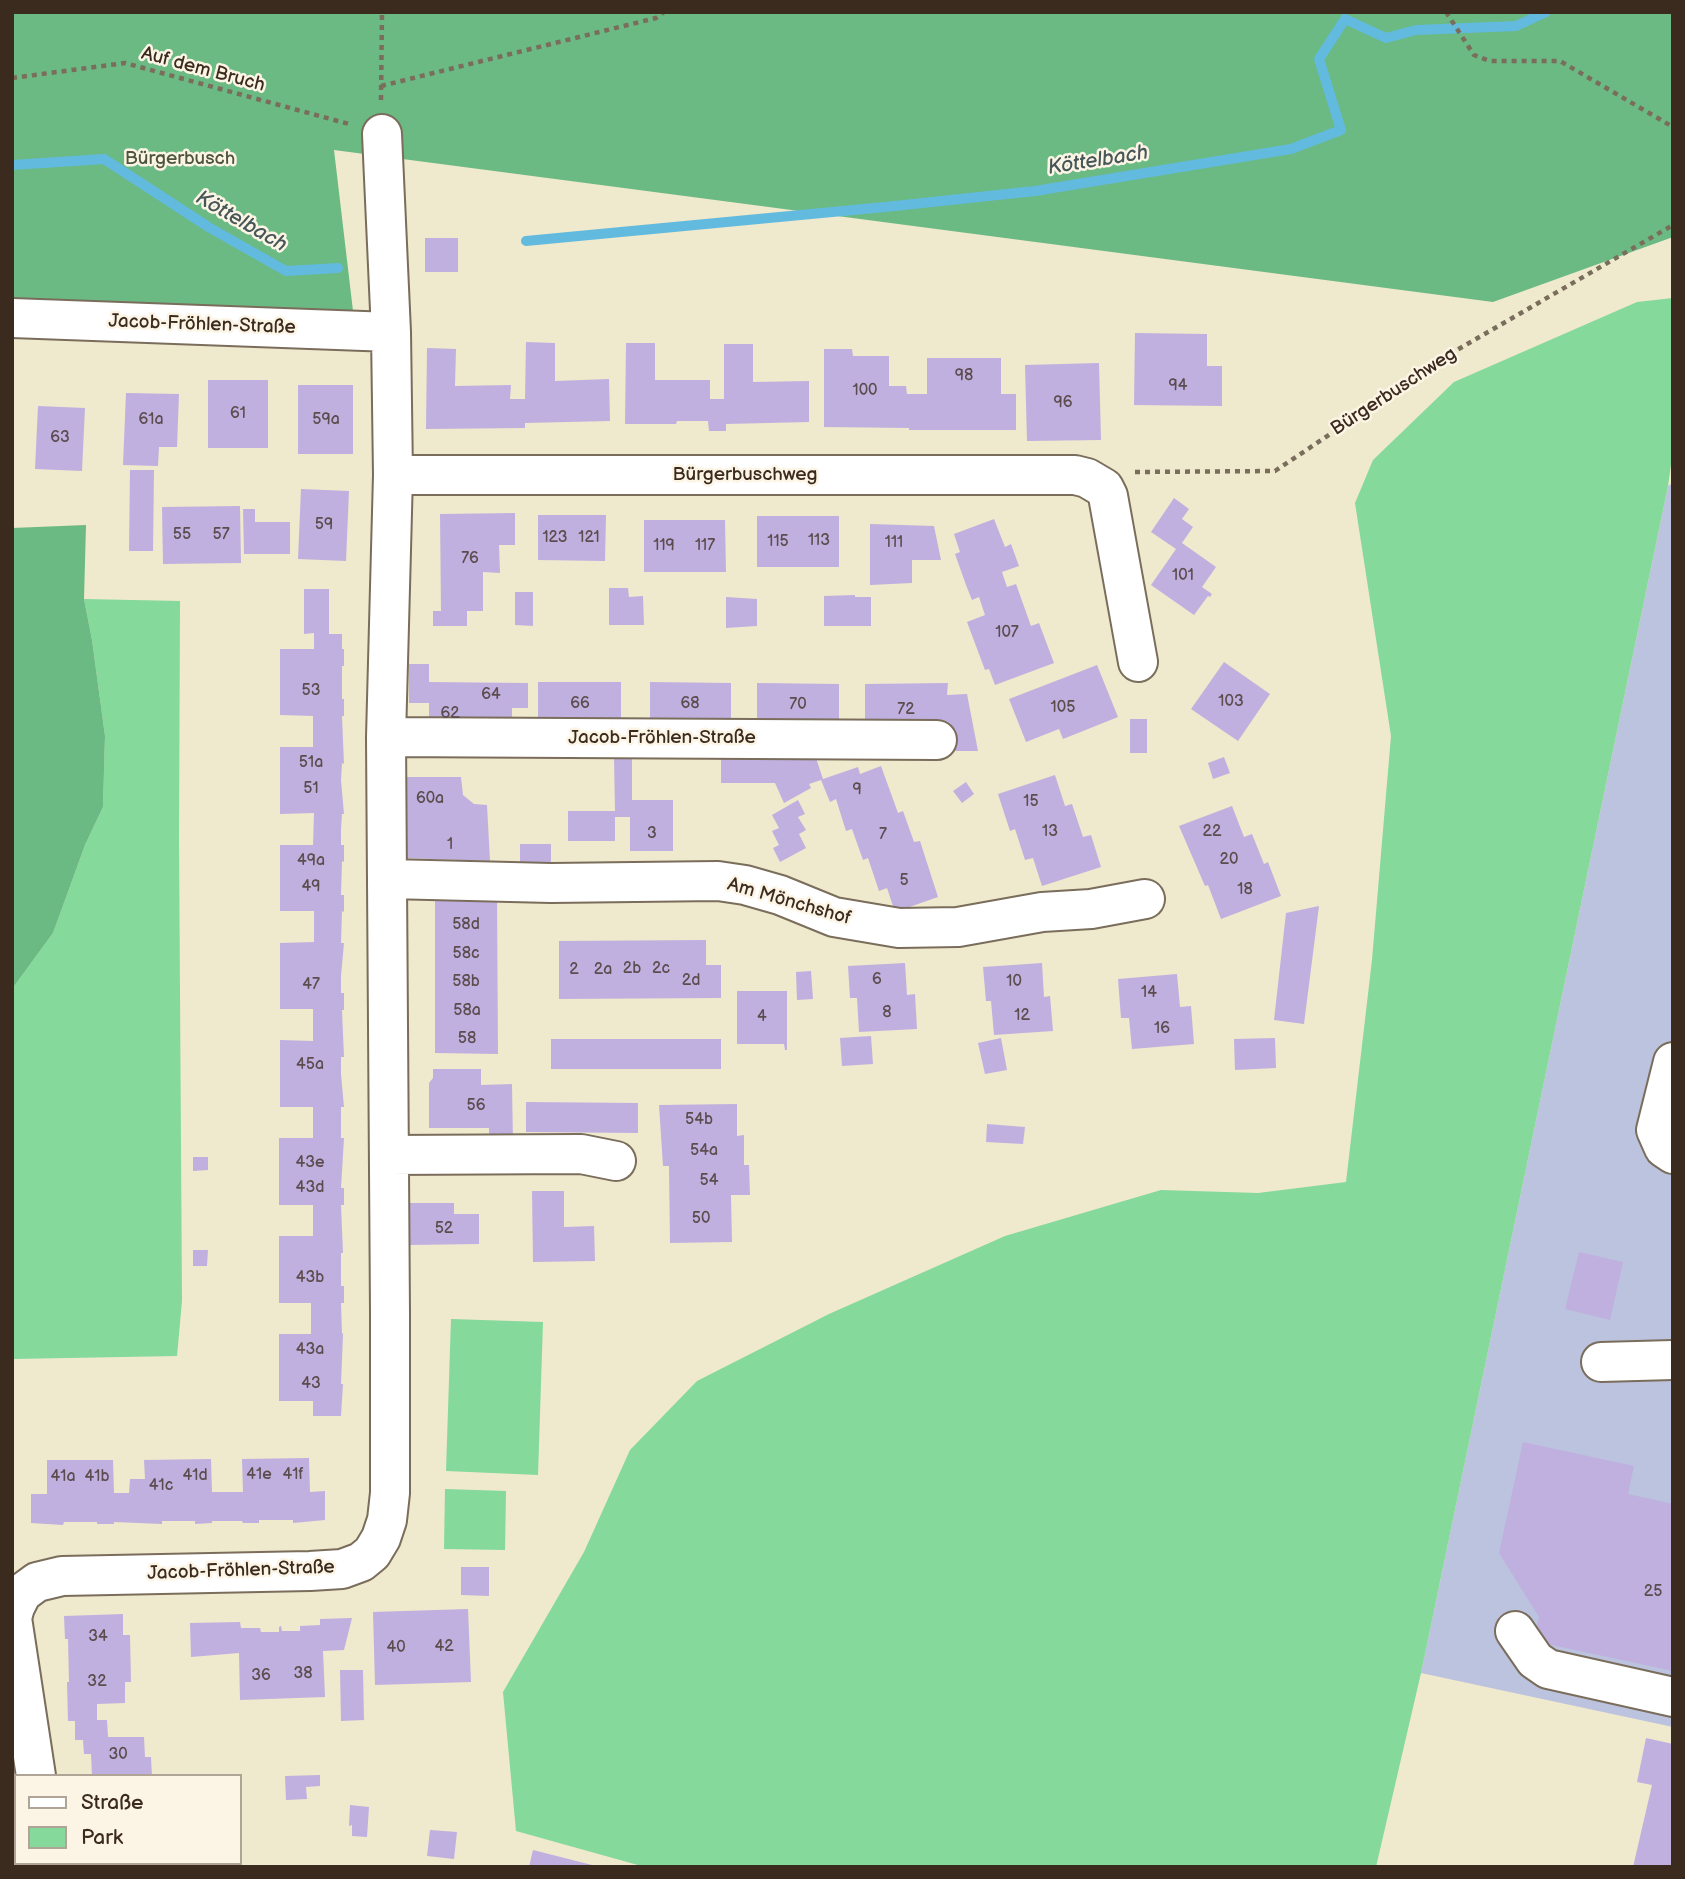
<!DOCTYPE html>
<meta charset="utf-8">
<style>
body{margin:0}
#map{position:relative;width:1685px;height:1879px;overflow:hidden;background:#efe9cd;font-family:"Balsamiq Sans",sans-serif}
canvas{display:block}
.frame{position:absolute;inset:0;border:14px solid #3b2a1e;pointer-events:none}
.legend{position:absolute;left:14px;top:1774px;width:228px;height:91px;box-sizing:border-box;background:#fcf5e5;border:2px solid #afa495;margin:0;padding:9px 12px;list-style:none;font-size:21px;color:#3b2a1e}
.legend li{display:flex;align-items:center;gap:14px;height:35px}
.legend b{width:35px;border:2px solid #afa495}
</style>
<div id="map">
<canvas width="1685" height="1879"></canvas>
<div class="frame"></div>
<ul class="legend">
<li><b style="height:9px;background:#fff"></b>Straße</li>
<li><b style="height:19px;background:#84d99b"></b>Park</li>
</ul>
</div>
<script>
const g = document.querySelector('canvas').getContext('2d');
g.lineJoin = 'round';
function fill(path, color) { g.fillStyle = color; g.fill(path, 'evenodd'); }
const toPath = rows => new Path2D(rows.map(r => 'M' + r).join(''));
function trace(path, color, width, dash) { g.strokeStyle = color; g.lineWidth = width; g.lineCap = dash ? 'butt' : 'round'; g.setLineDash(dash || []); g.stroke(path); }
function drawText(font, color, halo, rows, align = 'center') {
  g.font = font + ' "Balsamiq Sans",sans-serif'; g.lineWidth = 5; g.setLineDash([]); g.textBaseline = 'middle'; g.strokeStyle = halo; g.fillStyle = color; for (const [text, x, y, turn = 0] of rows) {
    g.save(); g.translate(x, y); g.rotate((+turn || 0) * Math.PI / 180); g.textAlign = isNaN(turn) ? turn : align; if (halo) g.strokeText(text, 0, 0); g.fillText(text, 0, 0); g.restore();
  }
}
fill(toPath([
 [1673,483,1673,1727,1421,1673,1668,486]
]), '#bcc3de');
fill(toPath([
 [1673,298,1673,450,1668,486,1421,1673,1376,1867,645,1867,516,1831,503,1692,584,1552,630,1450,697,1381,829,1314,1005,1236,1161,1190,1258,1193,1346,1182,1372,960,1391,736,1355,503,1373,460,1454,382,1637,302],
 [84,599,180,601,179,839,182,1301,177,1356,12,1359,12,989,53,933,85,845,103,807,105,736,92,640],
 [451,1319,543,1322,538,1475,446,1471],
 [445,1489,506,1491,505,1550,444,1549]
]), '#84d99b');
fill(toPath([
 [12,12,1673,12,1673,237,1493,302,334,150,353,311,12,302],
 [86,525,84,599,92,640,105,736,103,807,85,845,53,933,12,989,12,528]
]), '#6bb983');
trace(toPath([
 [12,165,104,159,210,228,286,271,338,268],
 [526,241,885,207,1035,191,1291,149,1341,130,1319,59,1345,19,1386,38,1416,30,1516,26,1546,12]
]), '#62bbdf', 10);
fill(toPath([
 [425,238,458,238,458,272,425,272],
 [1135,333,1207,334,1207,366,1222,366,1222,406,1134,405],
 [526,342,555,343,555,381,609,379,610,421,525,423,525,428,426,429,427,348,456,349,455,386,511,385,510,399,525,399],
 [626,343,655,343,655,380,710,380,710,399,724,399,724,344,753,344,753,382,809,381,809,422,726,424,726,431,709,431,708,421,677,421,676,424,625,424],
 [824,349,852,349,853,356,889,356,889,386,906,386,907,394,927,394,927,358,1001,358,1001,394,1016,394,1016,430,909,430,909,428,824,427],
 [1099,363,1101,440,1027,441,1025,365],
 [208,380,268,380,268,448,208,448],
 [298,385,353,385,353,454,298,454],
 [126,393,179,394,177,447,159,447,158,466,123,465],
 [38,406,85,408,82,471,35,469],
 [130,470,154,470,153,551,129,551],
 [301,489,349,491,346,561,298,559],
 [1174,498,1189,509,1182,519,1193,527,1182,543,1216,567,1202,587,1212,594,1210,597,1208,596,1194,615,1151,585,1176,549,1151,532],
 [240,506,241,563,163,564,162,507],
 [243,509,255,509,255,522,290,522,290,554,244,554],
 [515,513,515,545,499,545,500,573,483,572,483,611,467,611,467,626,433,626,433,611,441,611,440,514],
 [538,515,606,515,605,561,538,560],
 [757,516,839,516,839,567,757,567],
 [994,519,1005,547,1011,544,1019,566,1002,572,1007,587,1016,584,1031,626,1039,623,1054,663,995,685,989,669,985,670,967,622,985,615,979,597,972,600,966,585,955,554,960,552,954,534],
 [644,520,725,520,726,572,644,572],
 [870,524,934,526,941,560,912,560,912,583,870,585],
 [609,588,628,588,629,597,643,596,644,625,609,625],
 [304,589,329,589,329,634,342,634,342,649,344,649,344,666,342,666,342,699,344,699,344,716,342,716,344,764,342,763,341,780,344,814,342,814,341,829,341,845,344,845,344,862,342,861,341,895,344,895,344,912,342,911,341,943,344,943,341,976,341,993,344,993,344,1010,342,1010,344,1057,341,1057,341,1074,344,1107,341,1107,341,1138,344,1138,341,1188,344,1188,344,1205,341,1205,343,1253,341,1253,341,1286,344,1286,344,1303,341,1303,342,1333,343,1334,341,1384,343,1384,341,1416,313,1416,313,1401,279,1401,279,1334,311,1334,311,1303,279,1303,279,1236,313,1236,313,1205,279,1205,279,1138,313,1138,313,1107,280,1107,280,1040,313,1041,313,1009,280,1009,280,943,314,942,314,911,280,911,280,845,313,845,314,813,280,814,280,747,313,747,313,716,280,715,280,649,314,649,314,633,304,634],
 [515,592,533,592,533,626,515,625],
 [855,595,855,597,871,597,871,626,824,626,824,596],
 [726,597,757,599,757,626,726,628],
 [1224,662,1270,694,1238,741,1191,709],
 [409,664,429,664,429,682,528,683,528,708,512,708,512,725,429,725,429,703,409,703],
 [1097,665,1118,717,1063,739,1059,729,1026,742,1009,699],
 [538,682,621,682,621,725,538,725],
 [650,682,731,683,731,726,650,725],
 [757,683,839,684,839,726,757,726],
 [948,683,947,695,967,694,978,751,948,751,865,726,865,684],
 [1130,719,1147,719,1147,753,1130,753],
 [721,752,814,752,823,779,858,767,860,774,881,766,898,813,903,811,914,842,920,841,938,897,895,912,887,888,879,891,868,858,863,860,852,829,846,831,836,799,830,802,821,780,809,784,811,788,784,803,775,783,721,783],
 [614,756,632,756,632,800,673,800,673,851,630,851,630,817,615,817,615,841,568,841,568,811,615,811],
 [1224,757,1230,773,1213,779,1208,763],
 [1055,775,1065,806,1072,804,1083,837,1091,835,1101,867,1042,886,1033,858,1025,860,1015,829,1010,831,998,794],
 [403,777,461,777,463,795,474,804,487,805,490,861,402,858],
 [966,782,974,794,962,803,953,791],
 [798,800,805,814,798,817,806,830,799,834,806,848,780,862,773,848,779,845,772,831,779,828,772,815],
 [1232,806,1244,837,1252,834,1264,864,1268,862,1281,896,1221,919,1208,885,1205,886,1179,826],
 [520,844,551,844,551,863,520,863],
 [435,895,497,895,498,1054,435,1053],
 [1319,906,1304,1024,1274,1020,1286,913],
 [706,940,706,965,721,965,721,998,559,999,559,941],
 [905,963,907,995,915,994,917,1029,859,1032,857,998,850,998,848,966],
 [1042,963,1044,997,1050,996,1053,1031,994,1035,991,1001,986,1001,983,967],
 [811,971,813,999,797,1000,796,972],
 [1177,974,1180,1007,1191,1006,1194,1044,1132,1049,1129,1018,1121,1018,1118,979],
 [737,991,787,991,787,1050,785,1050,784,1044,737,1044],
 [871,1036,873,1064,842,1066,840,1038],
 [1001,1038,1007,1070,985,1074,978,1043],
 [1275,1038,1276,1068,1235,1070,1234,1039],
 [551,1039,721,1039,721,1069,551,1069],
 [433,1069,481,1069,481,1085,512,1084,513,1144,489,1144,489,1128,429,1128,429,1083,433,1078],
 [526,1102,638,1103,638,1133,526,1132],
 [737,1104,737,1136,744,1135,744,1165,749,1165,750,1195,731,1195,732,1242,670,1243,669,1166,663,1166,659,1105],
 [987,1124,1025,1127,1023,1144,986,1142],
 [193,1157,208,1157,208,1170,193,1171],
 [532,1191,564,1191,564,1227,594,1226,595,1261,533,1262],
 [408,1203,454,1203,454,1214,479,1214,479,1244,409,1245],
 [193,1250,208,1250,207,1266,193,1266],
 [1579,1252,1623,1262,1610,1320,1565,1309],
 [1523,1442,1634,1466,1628,1494,1673,1504,1673,1671,1533,1641,1539,1617,1499,1553],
 [309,1458,310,1492,325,1491,325,1520,293,1523,293,1520,259,1520,259,1523,243,1523,242,1521,212,1521,212,1523,195,1524,195,1521,162,1521,162,1524,114,1522,114,1524,97,1524,97,1522,64,1522,63,1525,31,1523,31,1494,47,1494,47,1460,113,1460,114,1493,129,1493,130,1479,145,1479,144,1460,211,1459,212,1492,243,1492,242,1459],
 [461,1567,489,1567,489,1596,461,1595],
 [468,1609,471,1682,375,1685,373,1612],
 [123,1614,123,1635,130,1635,131,1682,125,1682,125,1703,97,1704,97,1720,107,1720,108,1737,144,1737,145,1757,151,1757,152,1776,92,1776,91,1754,84,1754,83,1740,75,1740,75,1721,68,1721,67,1682,69,1682,68,1639,65,1639,64,1616],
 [352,1618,344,1650,323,1651,325,1697,240,1700,239,1653,191,1657,190,1623,240,1622,241,1628,260,1628,261,1632,279,1632,279,1627,281,1626,282,1631,300,1631,300,1626,320,1625,320,1619],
 [340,1670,363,1670,364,1720,341,1721],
 [1646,1738,1673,1744,1673,1867,1633,1867,1652,1785,1637,1782],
 [320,1775,320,1786,306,1787,307,1799,286,1800,285,1776],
 [350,1805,369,1807,367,1837,352,1836,352,1825,349,1826],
 [430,1830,457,1832,454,1859,427,1856],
 [533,1850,596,1866,596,1867,529,1867],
 [92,1863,176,1863,176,1867,92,1867]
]), '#c0b0df');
const minor = toPath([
 [12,318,391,332],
 [393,475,1075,475,1087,478,1104,488,1108,496,1138,662],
 [386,737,937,740],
 [389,879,551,883,718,881,745,885,780,895,834,917,899,928,958,927,1042,912,1091,909,1145,899],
 [1673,1062,1656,1130,1664,1148,1673,1154],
 [389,1155,581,1154,616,1161],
 [1601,1362,1673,1360],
 [1515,1631,1535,1660,1548,1669,1673,1697],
 [36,1776,12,1618,15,1607,22,1593,37,1582,62,1576,310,1571,342,1569,361,1562,372,1553,381,1538,387,1520,390,1493,390,1313,386,737,393,475,391,332,382,134],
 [49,1863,50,1867]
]);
trace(minor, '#7a6d5b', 42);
trace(toPath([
 [1446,12,1474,55,1490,61,1560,61,1673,127],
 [12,78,125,63,349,124],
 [381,86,656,18,664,12],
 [381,100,382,12],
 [1135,472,1275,471,1450,354,1673,225]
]), '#7a6d5b', 4.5, [5, 5]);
trace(minor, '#fff', 38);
drawText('16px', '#5c4c4e', null, [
 ["98",964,376],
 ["94",1178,386],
 ["100",865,391],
 ["96",1063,403],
 ["61",238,414],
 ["61a",151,420],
 ["59a",326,420],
 ["63",60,438],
 ["59",324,525],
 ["55",182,535],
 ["57",221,535],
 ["123",555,538],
 ["121",589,538],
 ["113",819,541],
 ["115",778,542],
 ["111",894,543],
 ["119",664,546],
 ["117",705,546],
 ["76",470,559],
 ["101",1183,576],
 ["107",1007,633],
 ["53",311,691],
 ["64",491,695],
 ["103",1231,702],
 ["66",580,704],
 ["68",690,704],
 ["70",798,705],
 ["105",1063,708],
 ["72",906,710],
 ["62",450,714],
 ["51a",311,763],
 ["51",311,789],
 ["9",857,790],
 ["60a",430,799],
 ["15",1031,802],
 ["13",1050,832],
 ["22",1212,832],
 ["3",652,834],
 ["7",883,835],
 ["1",450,845],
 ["20",1229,860],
 ["49a",311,861],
 ["5",904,881],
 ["49",311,887],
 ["18",1245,890],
 ["58d",466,925],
 ["58c",466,954],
 ["2b",632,969],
 ["2c",661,969],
 ["2",574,970],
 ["2a",603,970],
 ["6",877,980],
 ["2d",691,981],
 ["58b",466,982],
 ["10",1014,982],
 ["47",311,985],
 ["14",1149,993],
 ["58a",467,1011],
 ["8",887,1013],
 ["12",1022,1016],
 ["4",762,1017],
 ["16",1162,1029],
 ["58",467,1039],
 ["45a",310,1065],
 ["56",476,1106],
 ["54b",699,1120],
 ["54a",704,1151],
 ["43e",310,1163],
 ["54",709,1181],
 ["43d",310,1188],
 ["50",701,1219],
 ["52",444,1229],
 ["43b",310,1278],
 ["43a",310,1350],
 ["43",311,1384],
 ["41e",259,1475],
 ["41f",293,1475],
 ["41d",195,1476],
 ["41a",63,1477],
 ["41b",97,1477],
 ["41c",161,1486],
 ["25",1653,1592],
 ["34",98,1637],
 ["42",444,1647],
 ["40",396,1648],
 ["38",303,1674],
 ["36",261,1676],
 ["32",97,1682],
 ["30",118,1755]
]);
drawText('19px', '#3b2a1e', '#fcf5e5', [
 ["Auf dem Bruch",203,70,15],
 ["Jacob-Fröhlen-Straße",202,325,2],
 ["Bürgerbuschweg",1394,392,-33],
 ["Bürgerbuschweg",745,475],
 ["Jacob-Fröhlen-Straße",662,738],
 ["Am Mönchshof",789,902,16],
 ["Jacob-Fröhlen-Straße",241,1571,-2]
]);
drawText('19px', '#4d563d', '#fcf5e5', [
 ["Bürgerbusch",180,159]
]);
drawText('italic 21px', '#475658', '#fcf5e5', [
 ["Köttelbach",1098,161,-9],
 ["Köttelbach",241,222,30]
]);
</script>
